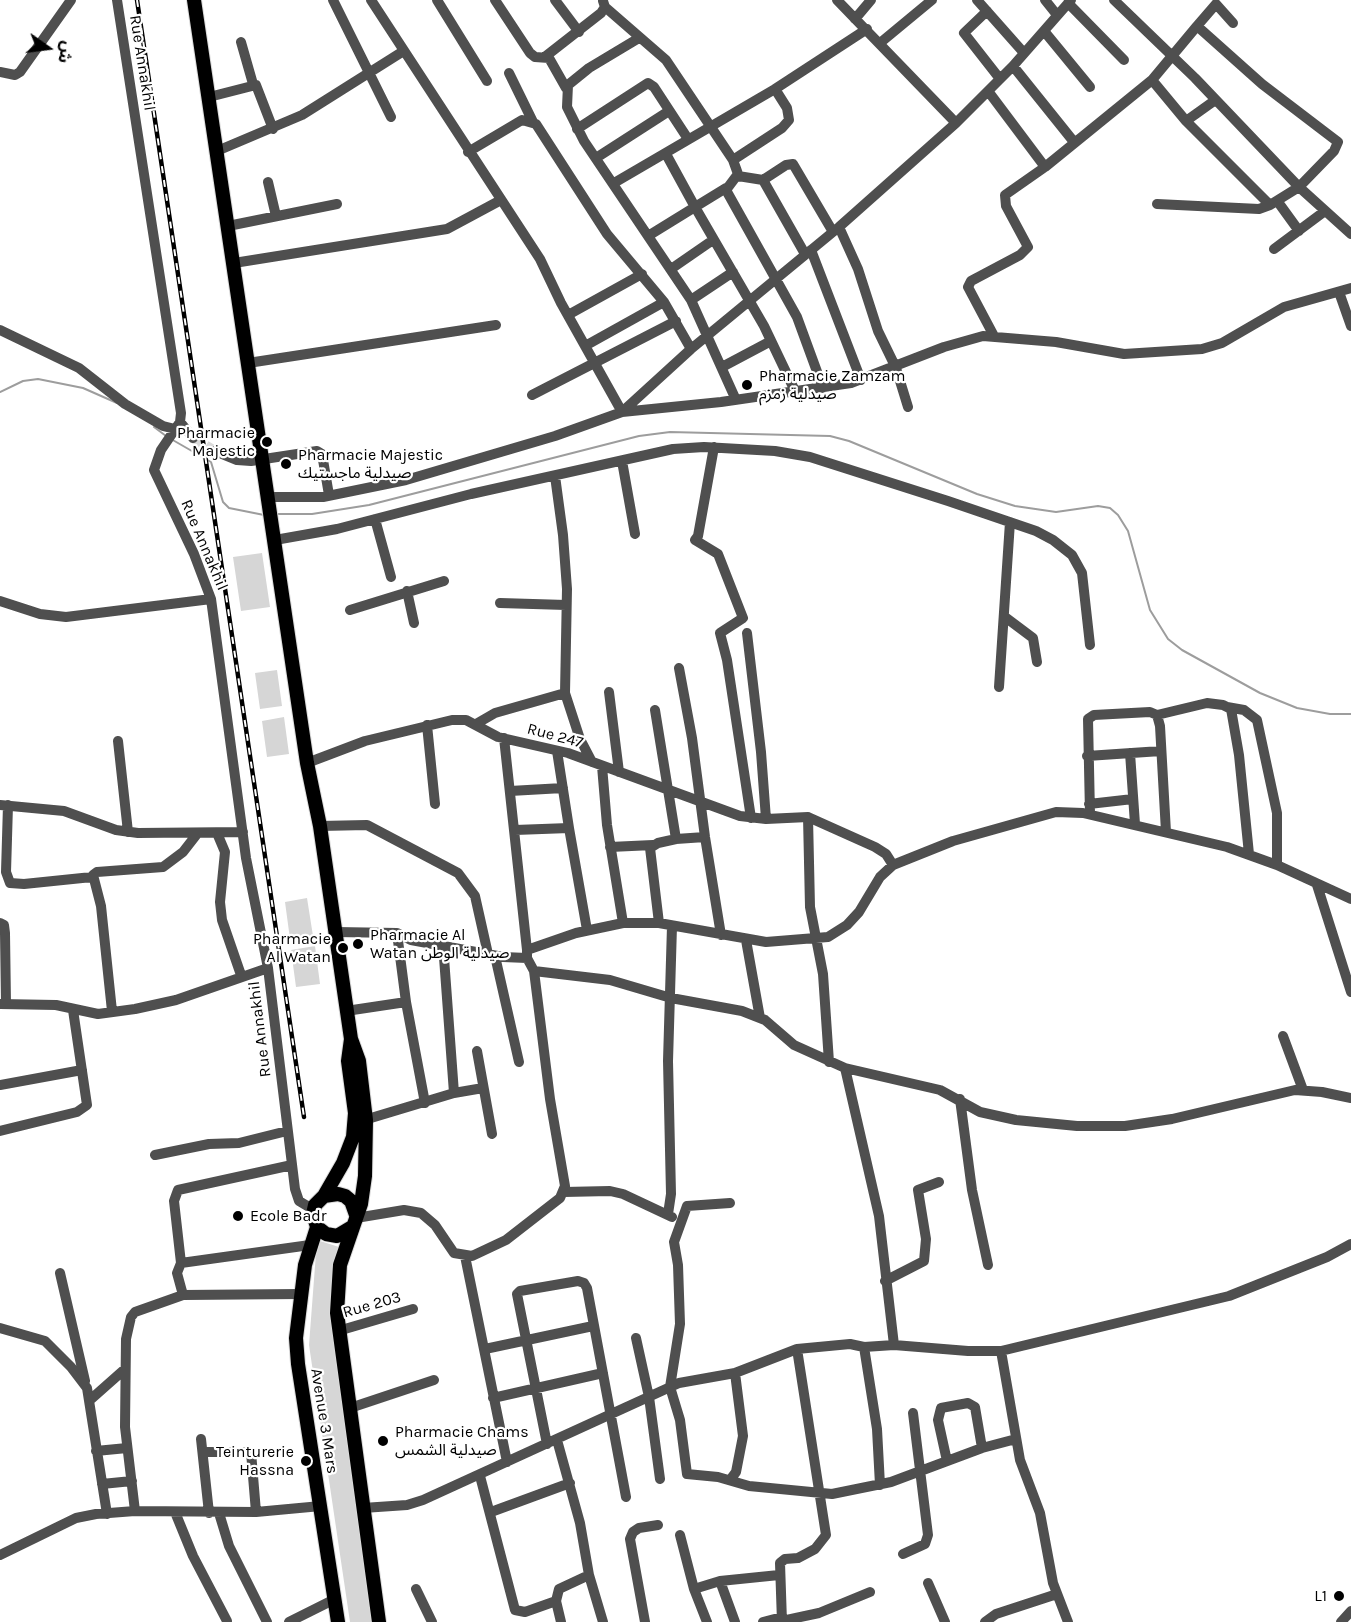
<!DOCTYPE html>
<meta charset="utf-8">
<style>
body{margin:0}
#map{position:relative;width:1351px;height:1622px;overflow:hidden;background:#fff;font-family:Karla,"Noto Sans Arabic",sans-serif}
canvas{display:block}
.north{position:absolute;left:18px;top:18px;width:60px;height:60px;-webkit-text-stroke:4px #fff;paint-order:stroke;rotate:104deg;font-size:16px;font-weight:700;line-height:24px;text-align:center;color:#000}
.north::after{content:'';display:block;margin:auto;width:21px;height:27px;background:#000;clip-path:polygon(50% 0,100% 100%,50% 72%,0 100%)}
</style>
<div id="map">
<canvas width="1351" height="1622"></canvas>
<div class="north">ش</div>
</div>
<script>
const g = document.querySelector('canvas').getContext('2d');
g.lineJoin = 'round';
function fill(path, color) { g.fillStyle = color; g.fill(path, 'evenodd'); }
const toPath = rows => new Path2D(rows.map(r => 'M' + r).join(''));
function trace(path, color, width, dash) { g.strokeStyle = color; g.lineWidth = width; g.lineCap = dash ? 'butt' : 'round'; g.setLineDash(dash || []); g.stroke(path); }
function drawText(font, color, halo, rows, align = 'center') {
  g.font = font + ' Karla,"Noto Sans Arabic",sans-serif'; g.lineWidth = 4.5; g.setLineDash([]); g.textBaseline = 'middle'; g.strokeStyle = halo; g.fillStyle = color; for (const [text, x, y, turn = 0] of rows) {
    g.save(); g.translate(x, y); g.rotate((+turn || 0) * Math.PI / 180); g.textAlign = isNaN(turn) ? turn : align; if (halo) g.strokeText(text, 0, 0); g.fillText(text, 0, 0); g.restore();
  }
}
fill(toPath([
 [262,553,270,607,241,611,233,557],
 [277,670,282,706,260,709,255,673],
 [284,717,289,754,267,757,262,721],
 [307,898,313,936,290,939,285,902],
 [315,946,320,984,296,987,291,950],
 [317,1240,339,1247,333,1280,376,1622,350,1622,309,1345]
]), '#d6d6d6');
trace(toPath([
 [0,392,23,381,38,379,83,388,117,403],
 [154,427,166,436],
 [171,439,211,462,223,502,229,508,264,515],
 [275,514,312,514,369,505,639,436,670,432,830,436,849,441,977,494,1015,506,1056,512,1098,506,1110,508,1118,515,1128,531,1150,610,1168,639,1182,650,1260,693,1297,708,1330,714,1351,714]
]), '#9d9d9d', 2);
trace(toPath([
 [193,438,215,451]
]), '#d9d9d9', 10, [10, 5]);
const major = toPath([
 [194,0,307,763,320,826,351,1039,359,1061,366,1120,365,1176,361,1204,340,1265,337,1313,379,1622],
 [351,1039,348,1061,355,1113,353,1137,343,1163,324,1196,315,1205,313,1214,317,1227,326,1234,337,1236,352,1227],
 [324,1196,338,1194,345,1196,351,1201,356,1215],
 [317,1227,305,1265,296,1338,298,1364,338,1622]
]);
trace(major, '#dbdbdb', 16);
trace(toPath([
 [117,0,181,413,180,422,161,450,154,470,194,554,211,599,246,858,268,968,295,1189,299,1201,314,1210],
 [333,0,391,117],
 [371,0,540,259,561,303,622,412,721,402,851,383,944,347,983,336,1056,342,1124,354,1202,349,1222,343,1284,307,1351,288],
 [437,0,487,81],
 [495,0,530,53,535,57,549,58,566,88],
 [555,0,579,32],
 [837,0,956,123],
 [977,0,1024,53],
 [1045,0,1057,15],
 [1114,0,1195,78,1299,187,1351,234],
 [1068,3,1124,60],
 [605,7,666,60,733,160,738,174,726,190,797,317,823,388],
 [987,11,964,33,1000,79],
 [855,19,871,0],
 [1197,26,1216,4,1233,23],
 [1044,31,1090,87],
 [639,38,589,68,568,85,567,107,584,141,691,300,736,400],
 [241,42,253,84],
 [880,43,932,0],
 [546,56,601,13,605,7,603,1],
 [1013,66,1074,142],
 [0,72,15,75,20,72,71,0],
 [509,73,533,122],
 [1152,80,1186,121,1270,205],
 [988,91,1045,167],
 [209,97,256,85,273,129],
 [1186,121,1214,101],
 [577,129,648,83,654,87,688,139],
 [217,151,302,115,402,52],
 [468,152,522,120,536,124,607,234,664,302,691,349],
 [596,158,669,111],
 [733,160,782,128,789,120,787,108,775,89,867,29],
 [738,176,763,180,786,165,793,164,833,232],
 [763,180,805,254],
 [268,182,276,216],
 [614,183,775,89],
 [726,188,695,207,764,326,795,391],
 [1278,202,1299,231],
 [228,226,337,204],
 [839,227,858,269,878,331,896,368,908,407],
 [648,236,695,207,666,154],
 [1274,249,1325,211],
 [811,250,861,380],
 [234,263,447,229,501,200],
 [671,269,713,240],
 [1339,292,1351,326],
 [691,300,733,272],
 [568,315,642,274],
 [0,330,79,368,125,404,163,426,175,429],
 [994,336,968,287,971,281,1020,255,1028,247,1006,206,1005,195,1045,167,1152,80,1197,26,1262,84,1338,142,1334,151,1299,187,1270,205,1259,209,1157,204],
 [585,346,664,302],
 [248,363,496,325],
 [722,367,771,341],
 [532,395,676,321],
 [180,422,193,438],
 [714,447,698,536,695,540,718,554,743,618,720,633,727,660,751,818],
 [215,451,237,460,251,461,317,451,322,454,329,495],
 [622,461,635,534],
 [555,476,563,535,567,589,565,693,580,739,592,762],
 [269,497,323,497,406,480,555,436,622,412,691,349,839,227,956,123,1013,66,1071,0],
 [375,519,391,577],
 [275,540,337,529,471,494,673,449,704,447,775,451,810,457,948,501,1036,531,1053,540,1072,555,1082,573,1090,645],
 [407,591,414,623],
 [0,601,40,614,66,617,211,599],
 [500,603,566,605],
 [350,610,444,581],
 [1005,617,1033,638,1037,662],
 [747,633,761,752,766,819],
 [679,668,692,738,705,837,721,935],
 [999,687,1010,522],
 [609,692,619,772],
 [1227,707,1244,710,1257,720,1277,813,1277,865],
 [655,710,676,839],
 [1157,715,1207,703,1223,705,1231,709,1239,755,1249,854],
 [476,724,495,713,565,693],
 [427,725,435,804],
 [504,738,527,950],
 [118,741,128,832],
 [1130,753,1135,824],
 [1087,756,1161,751],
 [307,763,365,741,452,720,466,720,498,737,568,753,740,816,766,819,808,817,810,907,823,974,829,1062],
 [602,766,607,825,623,923],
 [510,791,563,788],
 [1089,804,1133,799],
 [0,805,64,811,116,830,138,833,243,832],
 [8,805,6,872,10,883,24,884,92,877],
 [1090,814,1088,719,1094,715,1150,712,1157,715,1160,726,1166,832],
 [808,817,875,847,886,854,893,865],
 [320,826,367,825,458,873,475,896,488,954],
 [569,828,587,930],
 [515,830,569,828,557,751],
 [217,833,225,852,220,902,222,920,241,975],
 [610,847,653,845],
 [1317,885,1351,992],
 [0,923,4,925,5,933,6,1004],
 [659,923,650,848,658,843,676,839,705,837],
 [336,932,397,933,411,940,503,957,527,958,534,971,610,980,671,998,742,1011,765,1020,794,1045,845,1068,940,1090,980,1112,1016,1120,1077,1126,1125,1126,1172,1119,1295,1090,1322,1092,1351,1098],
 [397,933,406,1002,425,1103],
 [746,940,760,1018],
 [443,944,454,1093],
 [495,956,519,1062],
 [527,958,527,950,576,933,623,923,659,923,766,942,828,937,847,925,859,912,880,877,893,865,953,841,1056,812,1083,813,1227,847,1277,865,1351,899],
 [0,1004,56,1005,98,1014,135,1009,176,1000,268,968],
 [112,1011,101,906,93,875,97,872,163,867,183,852,197,834],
 [346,1011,406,1002],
 [1283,1036,1303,1090],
 [477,1051,492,1134],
 [845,1068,879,1216,894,1345],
 [0,1085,82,1070],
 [960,1099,972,1190,988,1265],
 [361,1121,454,1093,483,1088],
 [0,1131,77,1112,87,1105,73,1010],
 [155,1155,209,1144,239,1143,287,1131],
 [564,1192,610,1191,623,1194,672,1217],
 [730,1203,687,1206,674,1242,678,1265,680,1324,670,1387,680,1420,687,1474,718,1477,749,1486,832,1494,891,1482,982,1448,1016,1439],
 [668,1214,671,1194,668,1061,672,926],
 [356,1218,404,1210,421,1213,435,1225,454,1253,472,1256,506,1240,560,1198,565,1186,550,1099,534,971],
 [465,1256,507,1462],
 [181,1263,174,1201,178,1190,292,1165],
 [60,1273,85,1381],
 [885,1281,924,1261,926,1239,918,1190,939,1182],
 [183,1295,177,1273,181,1263,310,1245],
 [0,1328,45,1341,71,1367,87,1388,107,1514],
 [338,1331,413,1309],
 [636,1338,649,1397,660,1479],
 [864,1347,877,1429,880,1485],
 [485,1349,593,1326],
 [1001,1351,1020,1460,1040,1513,1053,1583,1068,1622],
 [493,1398,603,1373],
 [90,1400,125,1369],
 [350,1408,434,1380],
 [201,1439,209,1513],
 [557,1440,580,1523,589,1575,603,1622],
 [547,1444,517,1294,520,1291,578,1281,584,1283,587,1288,626,1497],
 [96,1451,127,1448],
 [204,1452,251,1452,256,1512],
 [947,1461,938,1420,941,1408,968,1403,975,1407,982,1448],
 [480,1476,515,1610,525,1612,556,1601,559,1589,589,1575],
 [730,1480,736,1472,743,1436,735,1373],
 [102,1484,132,1481],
 [363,1508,407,1505,423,1500,679,1383,735,1373,797,1349,850,1344,864,1347,894,1345,968,1351,1001,1351,1229,1296,1327,1257,1351,1244],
 [135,1511,125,1427,126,1339,131,1317,135,1312,183,1295,300,1294],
 [175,1512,193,1556,227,1621],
 [491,1512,570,1483],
 [219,1513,229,1546,267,1622],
 [680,1535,694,1589,707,1622],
 [903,1554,925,1544,928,1535,913,1413],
 [0,1555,76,1518,96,1514,135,1511,256,1512,321,1506],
 [720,1581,735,1622],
 [928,1583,945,1622],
 [416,1589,432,1622],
 [694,1589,720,1581,779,1575],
 [556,1601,561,1622],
 [782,1621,819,1613,870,1592],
 [289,1622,335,1599],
 [645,1622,630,1539,633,1532,639,1528,658,1525],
 [763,1622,782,1617],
 [782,1622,780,1563,785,1559,798,1558,815,1549,826,1535,797,1349],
 [985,1622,996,1614,1057,1594],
 [1341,1622,1351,1611]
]), '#4f4f4f', 10);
trace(major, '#000', 14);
const rail = toPath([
 [137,0,304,1117]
]);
trace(rail, '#000', 4.5);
trace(rail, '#fff', 2, [7]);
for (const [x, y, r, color] of [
 [747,385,6,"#000"],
 [267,442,6,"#000"],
 [286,464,6,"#000"],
 [358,944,6,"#000"],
 [343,948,6,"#000"],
 [238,1216,6,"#000"],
 [383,1441,6,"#000"],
 [306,1461,6,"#000"],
 [1339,1596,6,"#000"]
]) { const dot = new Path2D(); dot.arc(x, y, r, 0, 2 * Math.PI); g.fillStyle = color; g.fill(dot); trace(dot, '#fff', 2); }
drawText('16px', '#000', '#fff', [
 ["Rue Annakhil",142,63,81],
 ["Rue Annakhil",204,545,67],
 ["Rue 247",555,736,15],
 ["Rue Annakhil",260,1029,-97],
 ["Rue 203",372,1305,-16],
 ["Avenue 3 Mars",324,1421,81]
]);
drawText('16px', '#000', '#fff', [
 ["Pharmacie Zamzam",759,376],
 ["صيدلية زمزم",759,394],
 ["Pharmacie",255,433,"right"],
 ["Majestic",255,451,"right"],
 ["Pharmacie Majestic",298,455],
 ["صيدلية ماجستيك",298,473],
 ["Pharmacie Al",370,935],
 ["Watan صيدلية الوطن",370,953],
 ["Pharmacie",331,939,"right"],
 ["Al Watan",331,957,"right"],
 ["Ecole Badr",250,1216],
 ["Pharmacie Chams",395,1432],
 ["صيدلية الشمس",395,1450],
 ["Teinturerie",294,1452,"right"],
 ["Hassna",294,1470,"right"],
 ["L1",1327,1596,"right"]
], 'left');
</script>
